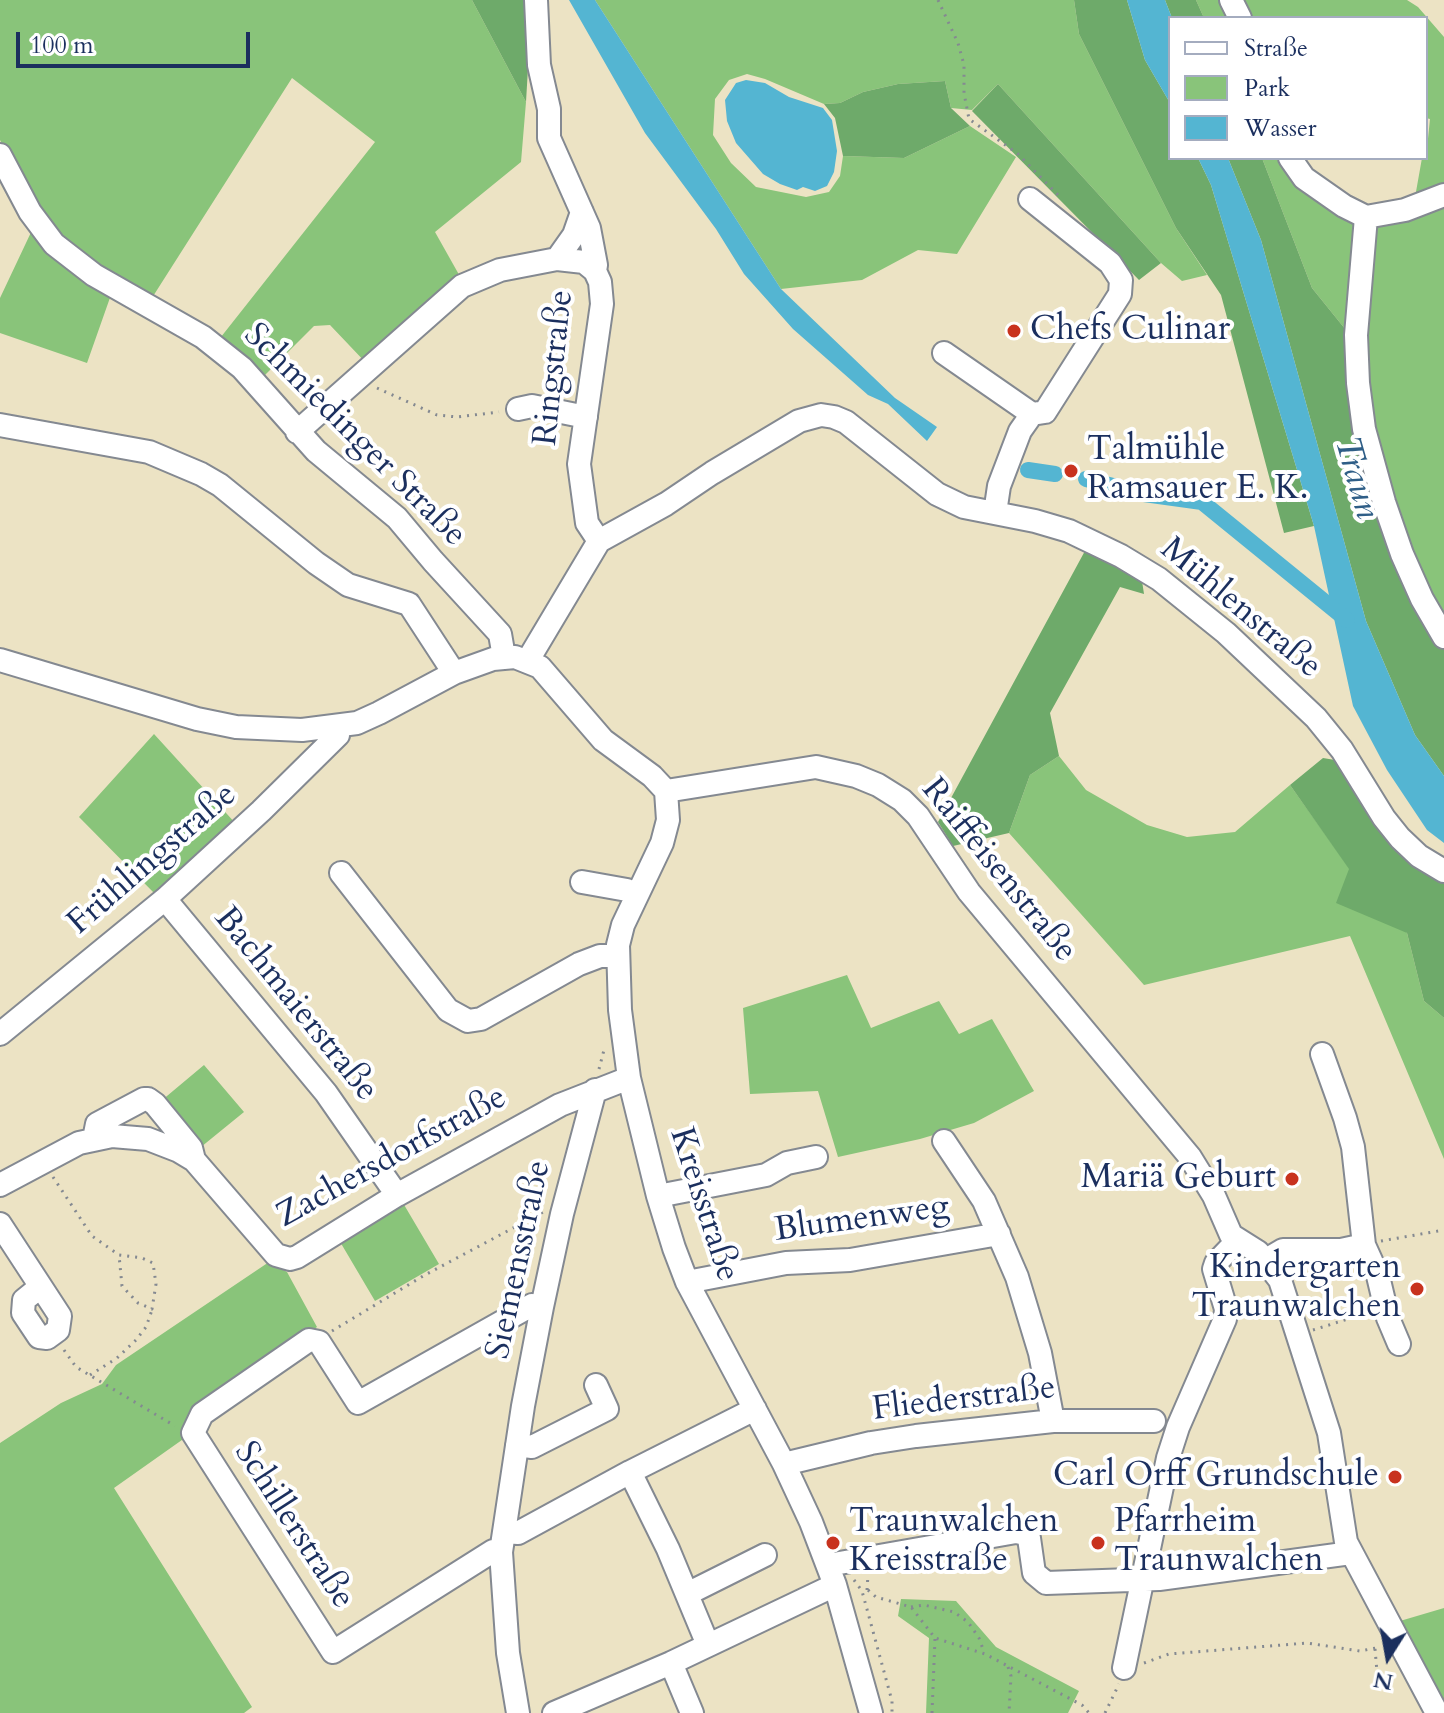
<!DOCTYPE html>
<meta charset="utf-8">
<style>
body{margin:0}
#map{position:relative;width:1444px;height:1713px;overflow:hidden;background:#ece3c4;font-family:Cardo,serif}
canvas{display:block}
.legend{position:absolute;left:1168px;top:16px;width:260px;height:144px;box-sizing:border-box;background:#fff;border:2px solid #a4acbf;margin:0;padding:10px 14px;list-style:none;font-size:24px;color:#1b2f5e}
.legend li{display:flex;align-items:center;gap:16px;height:40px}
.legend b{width:40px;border:2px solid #a4acbf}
.north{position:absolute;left:1348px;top:1617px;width:80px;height:80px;-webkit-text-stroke:6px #fff;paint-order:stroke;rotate:191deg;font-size:22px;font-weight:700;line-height:32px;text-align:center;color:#1b2f5e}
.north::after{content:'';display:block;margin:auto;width:28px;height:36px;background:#1b2f5e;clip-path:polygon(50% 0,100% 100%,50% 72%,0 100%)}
.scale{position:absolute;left:16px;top:32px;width:234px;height:36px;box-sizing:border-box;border:4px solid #1b2f5e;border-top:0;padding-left:10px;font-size:24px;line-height:28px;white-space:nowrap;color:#1b2f5e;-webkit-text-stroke:6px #fff;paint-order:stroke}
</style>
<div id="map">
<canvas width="1444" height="1713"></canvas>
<ul class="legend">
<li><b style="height:10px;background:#fff"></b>Straße</li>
<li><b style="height:22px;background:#89c47a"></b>Park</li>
<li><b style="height:22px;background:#54b5d2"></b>Wasser</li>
</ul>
<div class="north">N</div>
<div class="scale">100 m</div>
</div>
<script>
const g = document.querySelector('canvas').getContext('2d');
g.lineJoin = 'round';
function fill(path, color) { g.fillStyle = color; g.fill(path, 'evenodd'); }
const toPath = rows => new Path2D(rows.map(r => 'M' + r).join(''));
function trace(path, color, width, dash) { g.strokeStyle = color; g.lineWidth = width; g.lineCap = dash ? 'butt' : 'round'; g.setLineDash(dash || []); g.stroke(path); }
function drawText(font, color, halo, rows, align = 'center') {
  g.font = font + ' Cardo,serif'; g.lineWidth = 8; g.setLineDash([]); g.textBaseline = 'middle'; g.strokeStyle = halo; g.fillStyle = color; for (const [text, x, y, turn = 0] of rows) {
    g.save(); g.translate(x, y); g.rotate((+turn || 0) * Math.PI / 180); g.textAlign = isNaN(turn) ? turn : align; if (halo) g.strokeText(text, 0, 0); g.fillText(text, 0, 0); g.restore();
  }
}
fill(toPath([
 [0,0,472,0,526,102,521,162,435,232,462,280,368,365,330,325,314,326,260,380,217,342,375,142,292,78,150,301,59,241,24,190,0,140],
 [595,0,1074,0,1079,34,1176,228,1207,275,1182,281,1161,263,998,84,972,110,951,108,945,81,898,84,863,92,840,103,824,104,765,79,747,74,729,80,715,99,713,135,731,163,756,187,806,197,829,192,840,176,843,156,904,158,970,126,1016,157,957,254,918,250,862,280,781,289],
 [1196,0,1224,0,1234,18,1204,18],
 [1235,0,1407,0,1418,7,1444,37,1444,192,1414,203,1422,158,1426,158,1430,119,1426,118,1426,18,1244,18],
 [1262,158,1283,158,1360,221,1350,335,1312,288],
 [1444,199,1444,628,1423,590,1366,410,1369,220],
 [34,226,112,292,87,363,0,333,0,298],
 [154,734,237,825,156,895,79,817],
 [1059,756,1086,790,1147,825,1187,837,1235,832,1290,785,1350,869,1407,933,1424,1001,1444,1018,1444,1159,1350,936,1144,985,1009,833,1030,775],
 [847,975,871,1028,939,1001,959,1034,992,1019,1034,1091,974,1123,920,1139,838,1157,818,1091,750,1094,743,1008],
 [204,1065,244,1112,201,1147,161,1101],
 [403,1203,439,1264,375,1301,339,1240],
 [269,1262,287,1272,317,1327,201,1408,183,1426,189,1435,114,1488,252,1707,244,1713,0,1713,0,1443,61,1403,102,1384,116,1365],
 [901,1599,956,1601,996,1647,1079,1691,1068,1713,926,1713,929,1638,898,1616],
 [1444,1608,1444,1709,1400,1621]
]), '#89c47a');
fill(toPath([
 [472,0,532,0,526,102],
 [1074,0,1127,0,1145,60,1170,103,1170,158,1198,158,1211,185,1314,526,1284,533,1221,295,1176,228,1079,34],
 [1165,0,1196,0,1204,18,1172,18],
 [945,81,951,108,970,126,904,158,843,156,835,118,824,104,840,103,863,92,898,84],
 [998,84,1161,263,1139,280,972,111],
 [1228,158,1262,158,1312,288,1350,335,1353,386,1444,648,1444,776,1415,735,1366,621,1261,240],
 [1086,549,1117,563,1142,581,1144,594,1120,587,1050,713,1059,756,1030,775,1009,833,953,846,938,822],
 [1323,758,1341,761,1444,879,1444,1018,1424,1001,1407,933,1336,903,1349,869,1290,785]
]), '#6eaa6a');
fill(toPath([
 [569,0,595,0,781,289,895,398,937,427,927,441,888,404,868,395,793,329,744,274,716,229,645,133],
 [1127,0,1165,0,1172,18,1170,103,1145,60],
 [746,80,765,83,789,97,823,108,832,120,837,151,834,172,827,186,815,191,803,187,797,190,780,184,763,174,736,143,727,121,725,100,736,83],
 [1198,158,1228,158,1261,240,1366,621,1415,735,1444,776,1444,843,1427,830,1387,770,1353,706,1314,526,1211,185]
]), '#54b5d2');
trace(toPath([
 [1028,470,1055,474],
 [1086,479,1144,494,1202,502,1347,620]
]), '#54b5d2', 16);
const minor = toPath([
 [536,0,539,65,549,109,549,138,589,228,596,265,595,271],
 [1231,0,1240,18],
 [0,155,30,212,54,244,94,275,203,337,242,368,316,451,397,518,433,561,500,634,504,657],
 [1290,158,1304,178,1344,206,1366,217,1405,210,1444,195],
 [1030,199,1110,263,1121,280,1120,294,1045,412,1032,414],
 [1366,217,1356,335,1358,383,1364,429,1384,502,1402,554,1422,599,1444,637],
 [557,259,574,235,582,212],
 [944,353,1032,414,1020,431,999,486,995,513],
 [518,409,532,406,586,417],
 [0,425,149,452,201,474,220,485,316,563,348,585,409,604,454,673],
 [297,432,462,286,500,270,557,259,584,262,595,271,600,282,602,304,579,464,587,523,599,541],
 [0,660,197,719,236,727,302,730,357,723,379,713,454,673,493,659,515,657,540,667,603,740,652,776,666,791,668,820,662,843,623,925,618,945,620,1010,629,1078,658,1196,674,1248,687,1282,784,1464,811,1522,835,1585,871,1713],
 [528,660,599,541,666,504,712,473,799,421,821,415,834,417,846,422,937,494,964,507,1035,521,1069,531,1121,556,1159,579,1226,633,1316,718,1342,750,1384,818,1400,838,1419,856,1444,871],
 [666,791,816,767,856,776,878,785,902,800,918,816,969,892,1190,1157,1214,1196,1231,1235,1258,1252,1280,1280,1329,1433,1346,1542,1437,1713],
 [341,873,448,1010,468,1021,481,1019,579,964,600,956,618,956],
 [582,882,627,890,636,895],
 [165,899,326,1093,397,1195],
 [0,1034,165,899,261,811,338,735,337,727],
 [1322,1054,1345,1118,1353,1147,1364,1245,1378,1276,1388,1318,1399,1344],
 [94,1139,97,1124,144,1099,148,1099,155,1104,191,1148,194,1160],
 [944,1141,984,1201,1017,1277,1040,1353,1053,1421],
 [0,1185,79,1143,112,1136,148,1139,179,1151,194,1160,276,1255,290,1259,297,1257,397,1195,560,1105,629,1078],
 [658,1196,766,1175,787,1163,816,1157],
 [0,1224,60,1316,58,1330,47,1338,39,1337,23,1313,24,1300,40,1287],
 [1266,1260,1283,1250,1341,1250,1364,1245],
 [687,1282,786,1263,850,1260,999,1234],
 [517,1445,532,1447,607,1409,596,1385],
 [784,1464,871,1443,916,1436,1053,1421,1154,1421],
 [630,1472,668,1549,708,1645],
 [504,1532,518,1533,630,1472,755,1409],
 [501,1552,493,1551,333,1652,193,1433,202,1414,309,1340,319,1342,358,1403,532,1305,542,1307],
 [828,1565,1016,1532,1026,1534,1029,1538,1034,1573,1046,1583,1159,1579,1351,1553],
 [687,1594,765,1555],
 [671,1663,692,1713],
 [1124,1668,1168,1458,1178,1427,1225,1319,1226,1309,1214,1269,1216,1263,1237,1241],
 [518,1713,508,1653,501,1552,523,1406,542,1307,562,1214,595,1090],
 [554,1713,671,1663,835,1585]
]);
trace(minor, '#848991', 26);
trace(toPath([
 [938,0,958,43,964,65,964,93,969,119,1018,154,1060,197],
 [377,388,437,415,457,417,499,412],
 [599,1069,605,1046],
 [53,1177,92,1236,119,1255,142,1258,153,1263,156,1284,152,1309,138,1303,122,1286,119,1255],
 [1381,1241,1444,1230],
 [1313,1330,1367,1313],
 [332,1331,423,1276,545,1211],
 [64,1350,76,1367,175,1426],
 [90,1375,117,1358,136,1340,146,1327,152,1310],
 [854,1580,862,1591,892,1701,892,1713],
 [867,1590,868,1575],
 [868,1590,876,1597,911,1607,935,1638,985,1654,1082,1705,1089,1713],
 [911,1607,924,1605,954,1612,968,1622,979,1638,984,1652],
 [1375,1649,1377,1672],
 [1144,1663,1169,1654,1307,1643,1360,1651,1381,1647],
 [1008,1667,1011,1676,1009,1713],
 [932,1713,935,1638],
 [1105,1713,1119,1684]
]), '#848991', 3, [2, 6]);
trace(minor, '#fff', 22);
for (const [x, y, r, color] of [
 [1014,331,8,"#c8321e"],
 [1071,471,8,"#c8321e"],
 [1292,1179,8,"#c8321e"],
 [1417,1289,8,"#c8321e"],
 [1395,1477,8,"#c8321e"],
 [833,1543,8,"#c8321e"],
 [1098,1543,8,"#c8321e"]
]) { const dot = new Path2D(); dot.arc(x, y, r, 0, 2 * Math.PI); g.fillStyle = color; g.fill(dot); trace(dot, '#fff', 3); }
drawText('34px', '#1b2f5e', '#fff', [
 ["Chefs Culinar",1030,331],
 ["Talmühle",1087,451],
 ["Ramsauer E. K.",1087,490],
 ["Mariä Geburt",1276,1179,"right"],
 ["Kindergarten",1401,1269,"right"],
 ["Traunwalchen",1401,1308,"right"],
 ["Carl Orff Grundschule",1379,1477,"right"],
 ["Traunwalchen",849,1523],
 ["Kreisstraße",849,1562],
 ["Pfarrheim",1114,1523],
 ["Traunwalchen",1114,1562]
], 'left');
drawText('34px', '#1b2f5e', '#fff', [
 ["Ringstraße",555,368,-84],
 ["Schmiedinger Straße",354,436,45],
 ["Mühlenstraße",1240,609,40],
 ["Frühlingstraße",153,860,-41],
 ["Raiffeisenstraße",998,871,51],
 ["Bachmaierstraße",295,1005,51],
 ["Zachersdorfstraße",392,1158,-29],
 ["Kreisstraße",703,1205,72],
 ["Blumenweg",862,1220,-8],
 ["Siemensstraße",520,1260,-78],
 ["Fliederstraße",964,1400,-7],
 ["Schillerstraße",293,1526,57]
]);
drawText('italic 36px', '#2f5e87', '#fff', [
 ["Traun",1355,478,74]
]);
</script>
